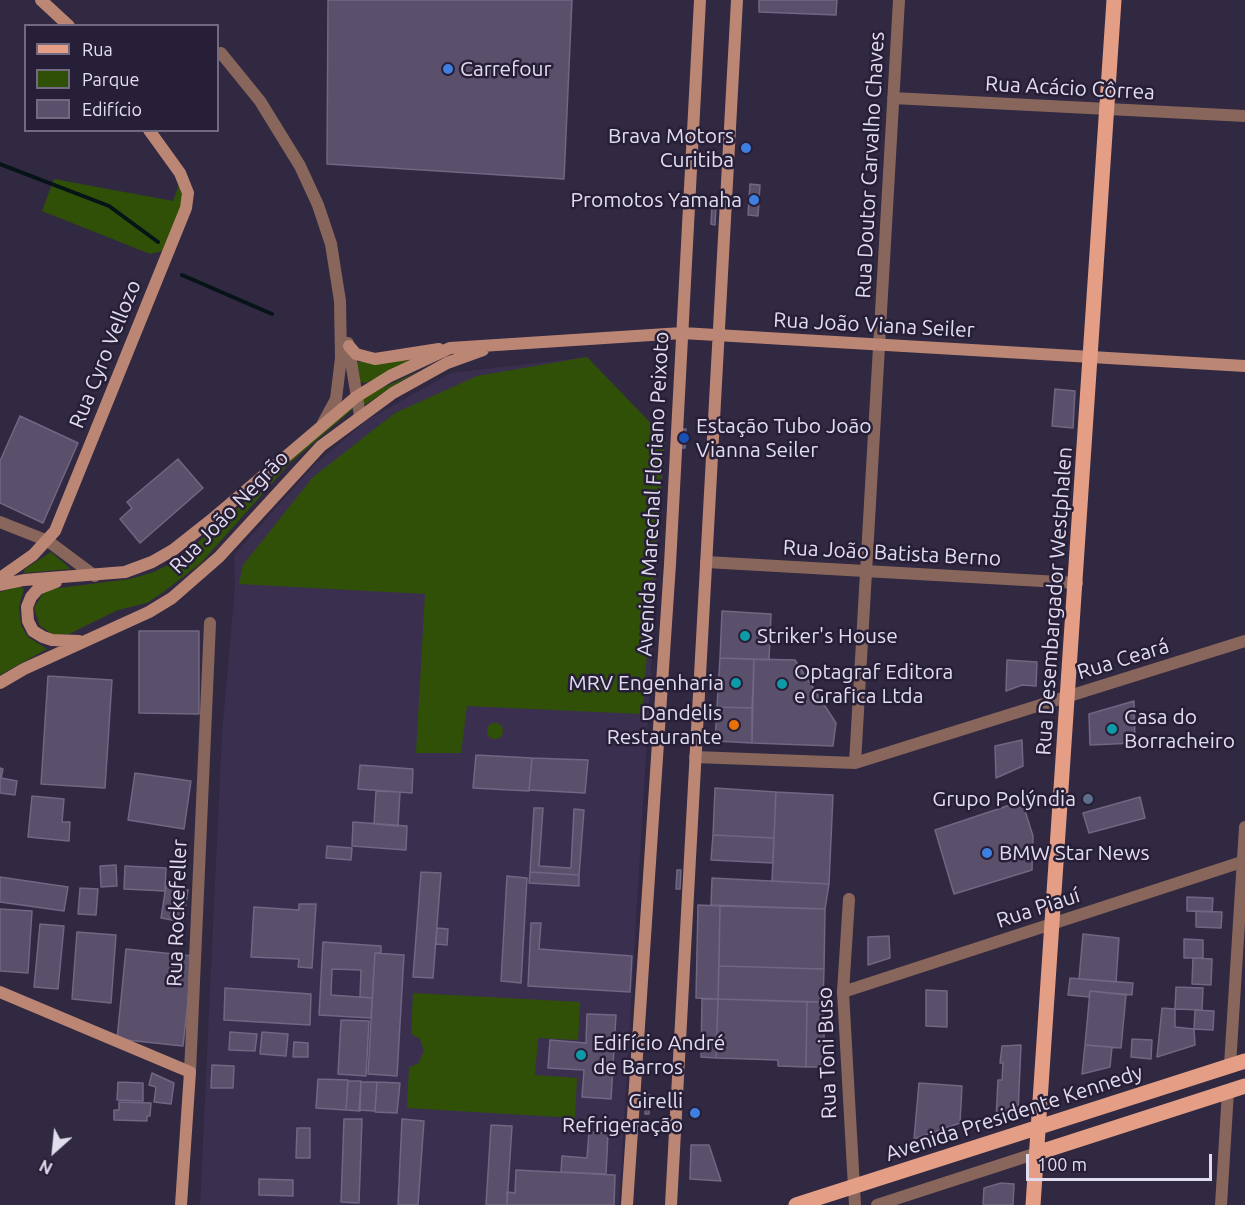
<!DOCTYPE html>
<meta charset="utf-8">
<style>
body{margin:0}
#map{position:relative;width:1245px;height:1205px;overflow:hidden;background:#312841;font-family:Ubuntu,sans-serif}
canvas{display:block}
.legend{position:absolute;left:24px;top:24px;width:195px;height:108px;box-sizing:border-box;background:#271e37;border:2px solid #726a80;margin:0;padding:8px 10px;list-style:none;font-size:18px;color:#e2ddee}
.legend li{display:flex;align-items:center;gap:12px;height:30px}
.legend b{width:30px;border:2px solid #726a80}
.north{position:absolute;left:24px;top:1121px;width:60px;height:60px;-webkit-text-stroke:4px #271e37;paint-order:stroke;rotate:207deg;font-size:16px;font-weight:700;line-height:24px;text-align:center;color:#e2ddee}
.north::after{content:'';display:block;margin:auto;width:21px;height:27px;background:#e2ddee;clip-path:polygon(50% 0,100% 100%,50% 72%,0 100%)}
.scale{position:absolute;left:1026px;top:1154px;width:186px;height:27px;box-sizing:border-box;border:3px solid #e2ddee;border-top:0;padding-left:8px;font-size:18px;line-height:21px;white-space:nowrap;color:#e2ddee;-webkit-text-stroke:4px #271e37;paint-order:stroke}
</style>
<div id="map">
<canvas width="1245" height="1205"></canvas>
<ul class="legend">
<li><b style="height:8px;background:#e49e86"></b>Rua</li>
<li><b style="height:16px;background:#305008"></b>Parque</li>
<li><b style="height:16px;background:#5a506c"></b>Edifício</li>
</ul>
<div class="north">N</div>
<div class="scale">100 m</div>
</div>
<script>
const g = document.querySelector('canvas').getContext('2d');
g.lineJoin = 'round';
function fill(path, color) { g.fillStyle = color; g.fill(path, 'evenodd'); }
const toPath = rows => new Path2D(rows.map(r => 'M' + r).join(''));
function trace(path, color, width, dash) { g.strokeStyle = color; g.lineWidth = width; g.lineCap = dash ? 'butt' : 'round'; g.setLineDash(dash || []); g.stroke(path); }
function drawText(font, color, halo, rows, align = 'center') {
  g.font = font + ' Ubuntu,sans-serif'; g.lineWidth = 5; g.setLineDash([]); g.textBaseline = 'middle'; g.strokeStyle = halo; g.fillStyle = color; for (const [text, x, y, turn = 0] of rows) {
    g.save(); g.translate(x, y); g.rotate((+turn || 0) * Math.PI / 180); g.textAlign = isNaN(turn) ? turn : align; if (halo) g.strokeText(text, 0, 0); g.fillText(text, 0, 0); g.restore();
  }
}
fill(toPath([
 [587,357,665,438,619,1205,200,1205,222,733,235,586,234,555,313,466,367,420,451,373]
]), '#3b2f4f');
fill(toPath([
 [54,179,173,201,179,185,183,200,163,251,150,254,42,211],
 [587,357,665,438,642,714,467,706,461,753,416,753,425,594,239,584,243,565,313,477,395,413,477,376],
 [417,358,366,383,360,382,357,362],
 [419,371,398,383,363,406,363,399,380,389],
 [352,407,353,409,290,463,201,563,162,593,147,603,118,610,69,634,54,635,40,626,34,608,43,593,51,589,130,579,154,572,177,560,260,489,310,441],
 [51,552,71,569,24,573,25,569],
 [19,586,24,589,19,607,21,625,28,637,47,649,0,675,0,592],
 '487 731a8 8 0 1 1 16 0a8 8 0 1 1-16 0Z',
 [413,993,580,1002,578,1040,538,1038,535,1075,577,1078,575,1118,407,1108,409,1067,418,1064,424,1051,420,1039,411,1034]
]), '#305008');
trace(toPath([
 [0,164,109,206,158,242],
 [182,275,272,314]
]), '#061418', 4);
const building = toPath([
 [328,0,572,0,564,179,327,164,328,0],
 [759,0,837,0,836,15,759,12,759,0],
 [750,184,760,185,758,216,748,215,750,184],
 [712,205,716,206,715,225,711,224,712,205],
 [1055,389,1075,391,1073,428,1052,426,1055,389],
 [20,416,78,443,43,523,0,503,0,461,20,416],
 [682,429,686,429,685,448,681,448,682,429],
 [178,459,203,488,140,543,120,519,132,508,127,502,178,459],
 [722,611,771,614,769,660,720,658,722,611],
 [139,631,199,631,199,714,139,713,139,631],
 [720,658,754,659,752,708,717,707,720,658],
 [754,659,795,660,836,723,833,746,752,743,754,659],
 [1007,660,1037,662,1036,686,1022,685,1006,691,1007,660],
 [48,676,112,680,105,788,41,784,48,676],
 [1134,701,1135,743,1090,745,1089,714,1134,701],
 [717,707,752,708,752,743,715,741,717,707],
 [1022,740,1023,766,996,778,995,746,1022,740],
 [476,755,532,758,529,791,473,788,476,755],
 [532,758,588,760,585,793,529,790,532,758],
 [360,765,413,769,412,793,358,789,360,765],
 [0,768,3,769,1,778,17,781,15,795,0,793,0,768],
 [135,773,191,781,184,829,128,820,135,773],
 [715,788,776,792,774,838,713,835,715,788],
 [376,791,400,792,398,826,374,824,376,791],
 [776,792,833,795,829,884,772,881,776,792],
 [32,796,64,799,62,822,70,822,69,841,28,837,32,796],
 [1140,797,1145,818,1089,833,1083,813,1140,797],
 [1022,801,1033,836,1032,870,954,894,935,830,1022,801],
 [534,808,543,808,539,866,571,868,574,809,584,810,579,875,530,872,534,808],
 [353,822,407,826,406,850,352,846,353,822],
 [713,835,774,838,773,863,711,860,713,835],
 [327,846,352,848,351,860,326,858,327,846],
 [116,865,117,886,101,887,100,866,116,865],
 [125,866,166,868,165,891,124,889,125,866],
 [677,870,681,870,680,889,676,889,677,870],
 [421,872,441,873,433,978,413,977,421,872],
 [530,872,579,875,579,886,529,883,530,872],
 [507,876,527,878,521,983,501,981,507,876],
 [0,877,68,887,64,911,0,902,0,877],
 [712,878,829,884,825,909,711,905,712,878],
 [166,886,188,890,183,922,161,918,166,886],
 [80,888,98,889,96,915,78,914,80,888],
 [1187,897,1213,898,1212,912,1187,911,1187,897],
 [299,904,316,904,312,968,298,967,299,959,251,957,254,907,299,910,299,904],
 [698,905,720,906,718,999,696,998,698,905],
 [720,906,825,909,824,969,719,966,720,906],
 [0,909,32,911,28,973,0,971,0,909],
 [1196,911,1222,912,1221,928,1196,927,1196,911],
 [531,923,541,923,539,949,632,956,630,992,528,986,531,923],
 [40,924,64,926,58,989,34,987,40,924],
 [437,928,448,929,447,945,436,944,437,928],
 [77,932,116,935,111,1003,72,999,77,932],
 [1083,934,1119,938,1116,982,1079,979,1083,934],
 [889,936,890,958,868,965,868,937,889,936],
 [1184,939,1203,940,1203,958,1184,958,1184,939],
 [323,942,381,946,381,953,375,953,371,1018,319,1015,323,942],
 [332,969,361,970,360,997,372,998,331,995,332,969],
 [126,949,193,956,183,1046,117,1039,126,949],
 [375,953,404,955,397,1076,368,1074,375,953],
 [1193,958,1212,959,1211,985,1192,984,1193,958],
 [719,966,824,969,823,1002,718,999,719,966],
 [1070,978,1133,983,1132,995,1090,991,1089,997,1068,995,1070,978],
 [1176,987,1203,988,1202,1010,1175,1009,1176,987],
 [225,988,311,994,310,1025,224,1020,225,988],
 [926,990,947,991,947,1027,926,1026,926,990],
 [1090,991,1126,995,1121,1048,1085,1045,1090,991],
 [702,999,718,999,716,1058,701,1057,702,999],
 [718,999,807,1002,806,1067,778,1066,778,1060,716,1058,718,999],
 [807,1002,823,1002,825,1067,806,1067,807,1002],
 [1162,1008,1175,1009,1175,1027,1194,1029,1195,1045,1157,1057,1162,1008],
 [1195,1010,1214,1011,1213,1030,1194,1029,1195,1010],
 [587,1014,616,1015,611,1099,582,1097,584,1070,548,1068,550,1040,586,1043,587,1014],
 [341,1020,369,1021,366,1076,338,1074,341,1020],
 [230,1032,257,1034,255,1051,229,1050,230,1032],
 [262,1032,288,1034,286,1056,260,1054,262,1032],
 [1132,1039,1152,1040,1151,1059,1131,1057,1132,1039],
 [294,1042,308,1043,308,1057,293,1057,294,1042],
 [1021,1045,1018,1114,996,1120,998,1080,1002,1080,1003,1063,1000,1063,1002,1046,1021,1045],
 [1085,1045,1112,1047,1110,1067,1082,1074,1085,1045],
 [212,1065,234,1066,233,1088,211,1088,212,1065],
 [152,1073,174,1083,171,1104,154,1102,156,1087,149,1085,152,1073],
 [318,1079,348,1080,346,1110,316,1108,318,1079],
 [348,1081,361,1081,360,1111,346,1110,348,1081],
 [118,1082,143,1083,143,1101,117,1100,118,1082],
 [361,1082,377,1082,375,1111,359,1110,361,1082],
 [377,1082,400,1083,397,1113,375,1112,377,1082],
 [919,1083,962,1086,960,1123,914,1139,919,1083],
 [646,1095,650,1095,649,1114,645,1114,646,1095],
 [119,1102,151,1103,150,1116,147,1116,147,1121,114,1120,114,1110,119,1110,119,1102],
 [344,1119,362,1119,359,1203,341,1202,344,1119],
 [402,1119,424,1121,418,1205,398,1205,402,1119],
 [491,1125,512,1126,507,1205,486,1205,491,1125],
 [297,1128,310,1128,310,1158,296,1158,297,1128],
 [589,1132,608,1133,606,1174,561,1172,562,1156,587,1158,589,1132],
 [691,1145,709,1145,721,1181,690,1179,691,1145],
 [516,1170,615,1175,614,1205,507,1205,507,1192,515,1193,516,1170],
 [259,1179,293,1180,293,1196,259,1195,259,1179],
 [1001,1183,1014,1184,1013,1205,983,1205,984,1188,1001,1183]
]);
fill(building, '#5a506c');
trace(building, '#706784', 1.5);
trace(toPath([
 [221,53,260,101,300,166,318,205,331,244,340,301,341,358,336,399,323,423],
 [893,98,1245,116],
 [348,343,360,416],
 [0,522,48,541,95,576],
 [706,562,1077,583],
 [695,757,855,763,1245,641],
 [855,763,899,0],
 [849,899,843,992,855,1205],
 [843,992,1245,861],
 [1230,1065,1245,827],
 [190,1072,210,623],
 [877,1205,1037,1153],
 [1221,1205,1228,1091]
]), '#89665b', 12);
trace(toPath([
 [41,0,69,26],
 [349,346,356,354,375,359,439,349],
 [0,578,33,555,55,531,186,208,188,193,180,173,149,130],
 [56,582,38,589,31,597,27,607,28,621,33,631,43,637,52,640,79,641],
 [0,585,24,580,125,572,152,562,173,550,211,520,356,397,390,376,450,348,682,333,1245,366],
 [0,683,24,669,149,612,172,598,219,557,321,446,393,393,447,363,483,350],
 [0,992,190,1072,181,1205],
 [627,1205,670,564,700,0],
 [671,1205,737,0]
]), '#bc8674', 12);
trace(toPath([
 [1037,1153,1245,1086],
 [796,1205,1245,1061],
 [1033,1205,1114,0]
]), '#e49e86', 15);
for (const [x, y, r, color] of [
 [448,69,6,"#3f7fe0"],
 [746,148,6,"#3f7fe0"],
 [754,200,6,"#3f7fe0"],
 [684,438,6,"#1a4fb4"],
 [745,636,6,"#0f9aa8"],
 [736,683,6,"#0f9aa8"],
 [782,684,6,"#0f9aa8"],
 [734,725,6,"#e8710a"],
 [1112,729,6,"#0f9aa8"],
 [1088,799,6,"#5c6f8a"],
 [987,853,6,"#3f7fe0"],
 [581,1055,6,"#0f9aa8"],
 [695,1113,6,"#3f7fe0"]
]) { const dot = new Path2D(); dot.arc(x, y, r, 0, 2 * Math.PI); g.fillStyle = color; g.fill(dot); trace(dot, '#271e37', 2); }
drawText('21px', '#e2ddee', '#271e37', [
 ["Carrefour",460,69],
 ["Brava Motors",734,136,"right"],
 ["Curitiba",734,160,"right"],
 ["Promotos Yamaha",742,200,"right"],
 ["Estação Tubo João",696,426],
 ["Vianna Seiler",696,450],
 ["Striker's House",757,636],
 ["Optagraf Editora",794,672],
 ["e Grafica Ltda",794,696],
 ["MRV Engenharia",724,683,"right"],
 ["Dandelis",722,713,"right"],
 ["Restaurante",722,737,"right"],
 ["Casa do",1124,717],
 ["Borracheiro",1124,741],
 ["Grupo Polýndia",1076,799,"right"],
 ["BMW Star News",999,853],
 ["Edifício André",593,1043],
 ["de Barros",593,1067],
 ["Girelli",683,1101,"right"],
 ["Refrigeração",683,1125,"right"]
], 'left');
drawText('21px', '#e2ddee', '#271e37', [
 ["Rua Acácio Côrrea",1070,88,3],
 ["Rua Doutor Carvalho Chaves",870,165,-87],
 ["Rua João Viana Seiler",874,325,3],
 ["Rua Cyro Vellozo",105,354,-68],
 ["Avenida Marechal Floriano Peixoto",653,494,-87],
 ["Rua João Negrão",229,512,-46],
 ["Rua João Batista Berno",892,553,3],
 ["Rua Desembargador Westphalen",1054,601,-86],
 ["Rua Ceará",1123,659,-17],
 ["Rua Piauí",1038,908,-18],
 ["Rua Rockefeller",177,913,-88],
 ["Rua Toni Buso",827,1053,-92],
 ["Avenida Presidente Kennedy",1014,1113,-18]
]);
</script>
